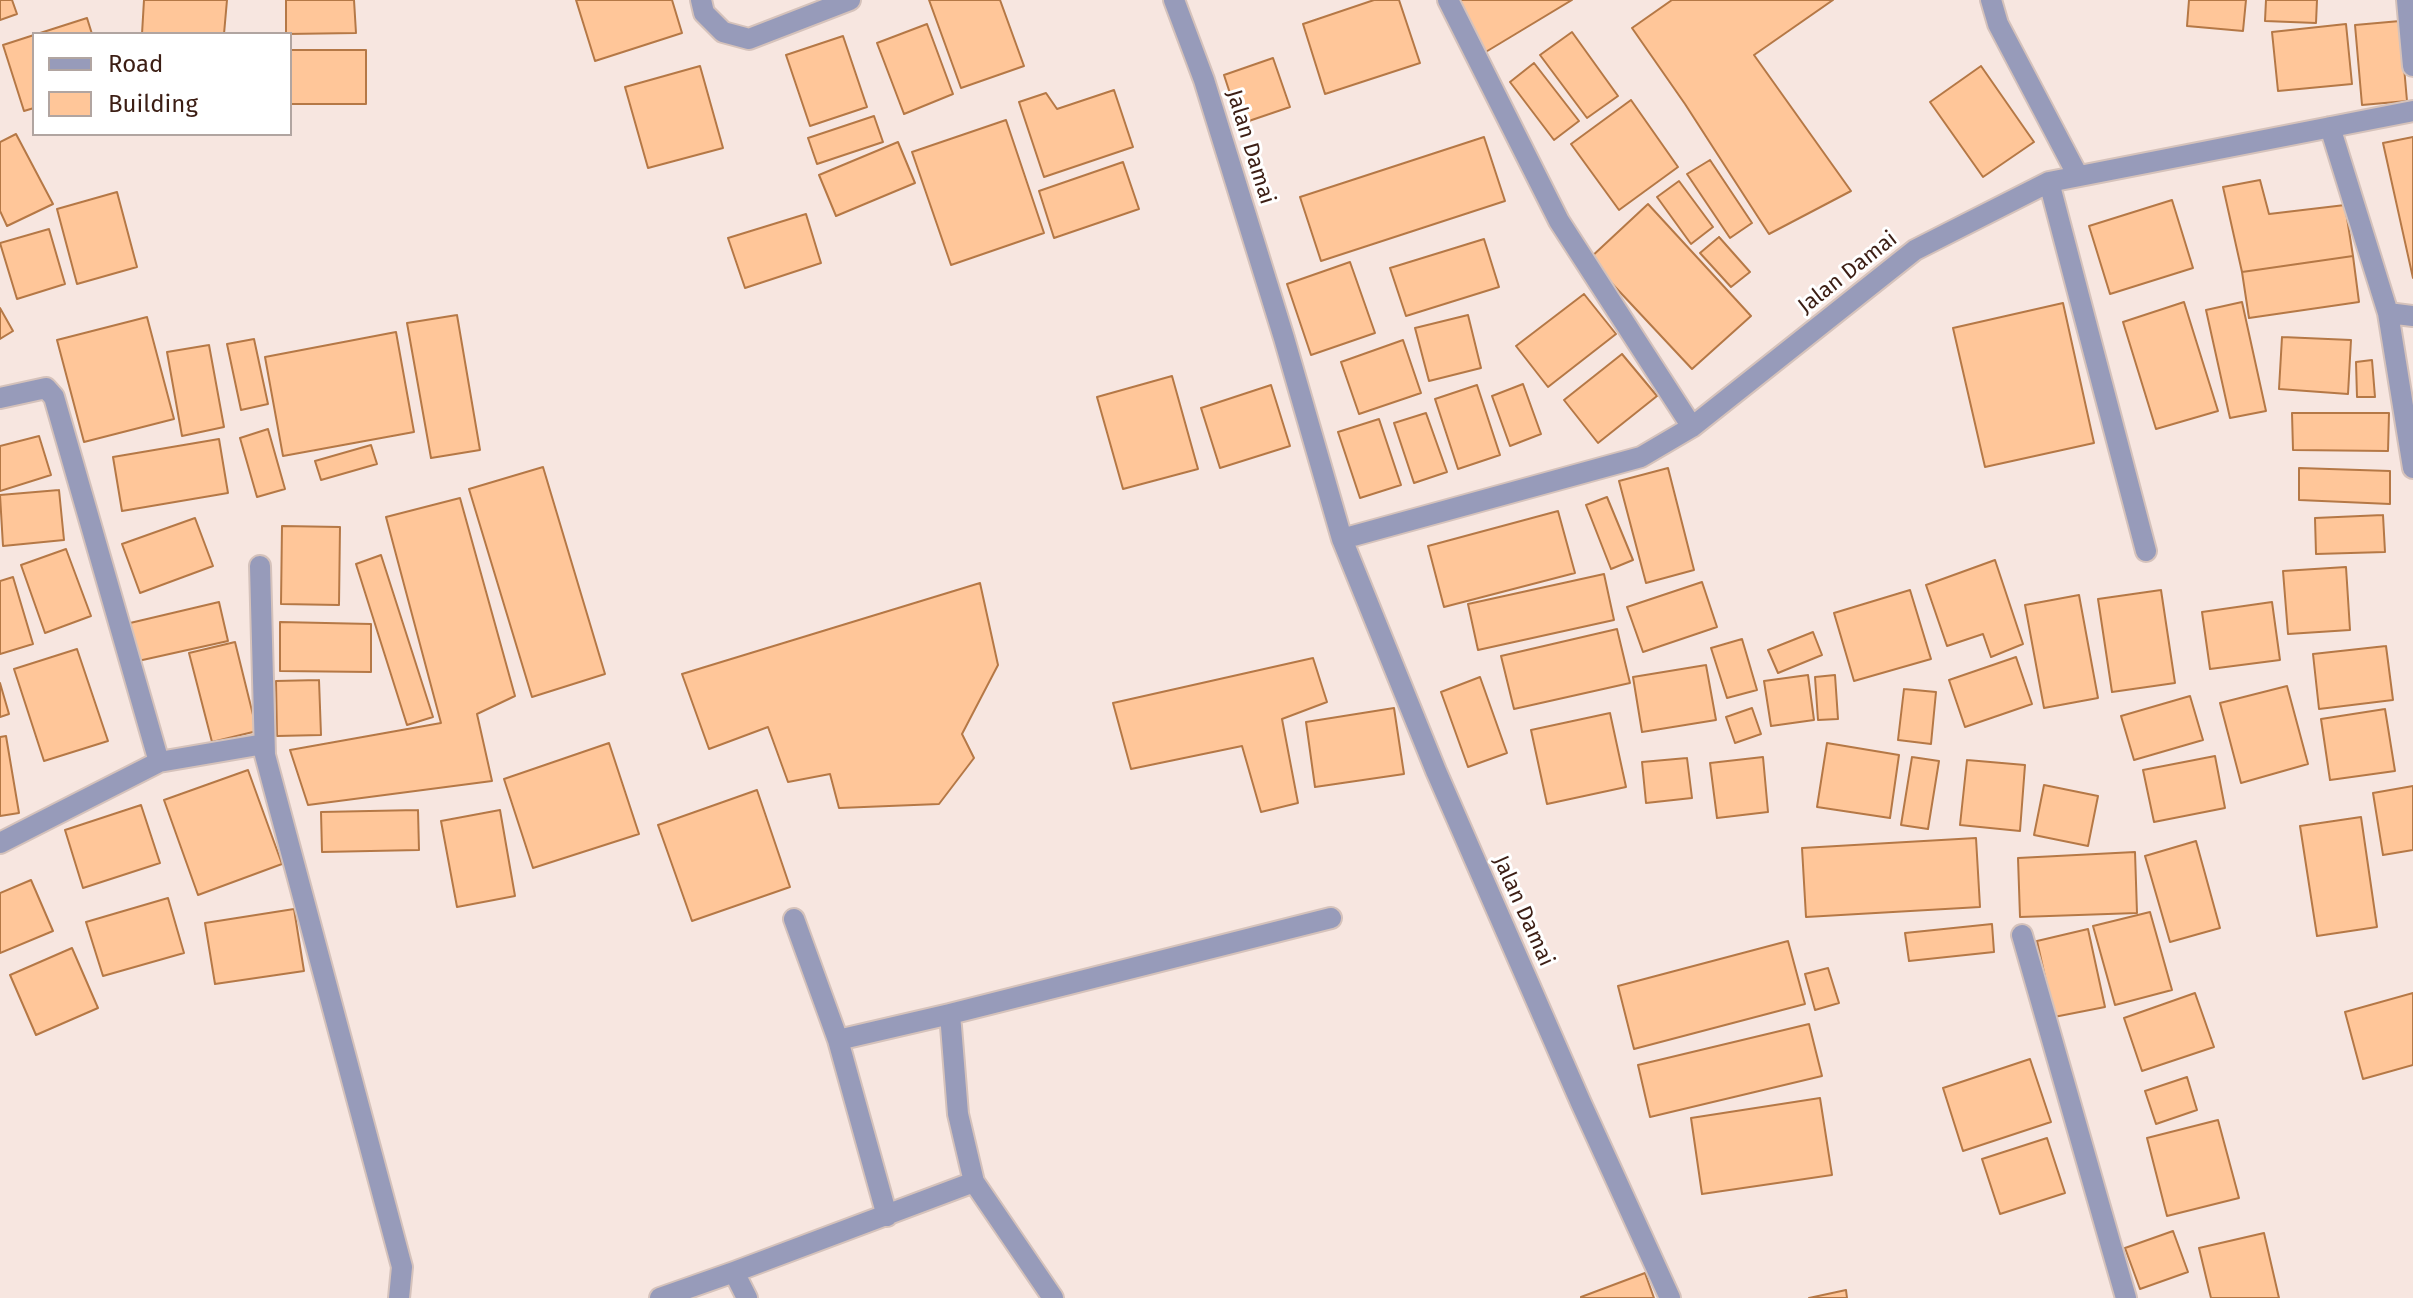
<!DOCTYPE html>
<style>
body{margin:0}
#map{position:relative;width:2413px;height:1298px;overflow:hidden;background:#f7e6e0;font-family:"Fira Sans",sans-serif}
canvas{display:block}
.legend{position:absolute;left:32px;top:32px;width:260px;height:104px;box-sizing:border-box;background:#fff;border:2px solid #b1a5a1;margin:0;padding:10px 14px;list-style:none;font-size:24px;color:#3c1e14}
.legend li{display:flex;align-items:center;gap:16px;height:40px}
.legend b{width:40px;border:2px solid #b1a5a1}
</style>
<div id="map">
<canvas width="2413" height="1298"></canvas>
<ul class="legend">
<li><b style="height:10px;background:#979bba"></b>Road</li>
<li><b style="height:22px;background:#ffc699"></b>Building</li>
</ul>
</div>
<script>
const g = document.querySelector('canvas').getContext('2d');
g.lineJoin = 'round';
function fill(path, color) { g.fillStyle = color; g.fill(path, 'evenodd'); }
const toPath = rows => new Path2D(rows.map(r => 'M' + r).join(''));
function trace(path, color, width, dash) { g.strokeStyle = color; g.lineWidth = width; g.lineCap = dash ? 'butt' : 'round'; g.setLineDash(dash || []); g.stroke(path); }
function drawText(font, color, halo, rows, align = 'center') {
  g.font = font + ' "Fira Sans",sans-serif'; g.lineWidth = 6; g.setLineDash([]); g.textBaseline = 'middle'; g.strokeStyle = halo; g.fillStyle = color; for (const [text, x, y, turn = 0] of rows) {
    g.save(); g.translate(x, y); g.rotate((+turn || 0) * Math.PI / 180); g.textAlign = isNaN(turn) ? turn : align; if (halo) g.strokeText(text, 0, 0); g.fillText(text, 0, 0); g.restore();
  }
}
const building = toPath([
 [0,0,12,0,17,14,0,20,0,0],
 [144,0,227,0,224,34,142,34,144,0],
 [286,0,354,0,356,33,286,34,286,0],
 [576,0,672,0,682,33,595,61,576,0],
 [929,0,1000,0,1024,66,961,88,929,0],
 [1374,0,1399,0,1420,63,1325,94,1303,24,1374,0],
 [1453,0,1572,0,1484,53,1453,0],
 [1672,0,1833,0,1754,55,1851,191,1769,234,1685,104,1632,28,1672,0],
 [2189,0,2246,0,2243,31,2187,26,2189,0],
 [2266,0,2317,0,2316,23,2265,21,2266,0],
 [87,18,92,34,37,34,87,18],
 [2400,21,2407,101,2362,105,2355,25,2400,21],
 [927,24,953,94,904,114,877,43,927,24],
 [2346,24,2352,84,2278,91,2272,32,2346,24],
 [1572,32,1618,96,1587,118,1540,55,1572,32],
 [34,35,34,108,24,111,3,45,34,35],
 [843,36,867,107,810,126,786,55,843,36],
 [290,50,366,50,366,104,290,104,290,50],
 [1273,58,1290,107,1240,124,1224,75,1273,58],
 [1534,63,1579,121,1554,140,1510,82,1534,63],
 [700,66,723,148,648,168,625,87,700,66],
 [1981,66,2034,142,1983,177,1930,102,1981,66],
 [1114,90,1133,147,1044,177,1019,102,1046,93,1057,109,1114,90],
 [1631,100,1678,167,1619,210,1571,144,1631,100],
 [874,116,883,142,817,164,808,138,874,116],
 [1006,120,1044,233,951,265,912,152,1006,120],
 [16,134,53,204,7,226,0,211,0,142,16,134],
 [1484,137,1505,201,1321,261,1300,197,1484,137],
 [2413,137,2413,278,2383,143,2413,137],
 [898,142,915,183,836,216,819,175,898,142],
 [1710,160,1752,223,1730,238,1687,174,1710,160],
 [1123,162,1139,209,1054,238,1039,191,1123,162],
 [2260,180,2269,214,2345,205,2353,256,2242,272,2223,187,2260,180],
 [1679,181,1713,227,1691,244,1657,197,1679,181],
 [117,192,137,267,77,284,57,209,117,192],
 [2172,200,2193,268,2110,294,2089,226,2172,200],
 [1648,204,1751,316,1692,369,1589,259,1648,204],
 [806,214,821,263,745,288,728,238,806,214],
 [49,229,65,284,17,299,0,243,49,229],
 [1719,237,1750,272,1731,287,1700,253,1719,237],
 [1484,239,1499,287,1406,316,1390,268,1484,239],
 [2353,256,2359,302,2249,318,2242,272,2353,256],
 [1350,262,1375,333,1311,355,1287,284,1350,262],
 [1584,294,1616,334,1548,387,1516,346,1584,294],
 [2184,302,2218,411,2156,429,2123,322,2184,302],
 [2242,302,2266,411,2230,418,2206,310,2242,302],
 [2063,303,2094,443,1985,467,1953,328,2063,303],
 [0,308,13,331,0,339,0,308],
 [457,315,480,450,431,458,407,323,457,315],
 [1468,315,1481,368,1429,381,1415,328,1468,315],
 [147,317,174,419,84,442,57,340,147,317],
 [396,332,414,432,283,456,265,357,396,332],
 [2282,337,2351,340,2348,394,2279,389,2282,337],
 [254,339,268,404,241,410,227,344,254,339],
 [1403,340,1421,393,1359,414,1341,362,1403,340],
 [209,345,224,427,182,436,167,352,209,345],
 [1622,354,1657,396,1598,443,1564,400,1622,354],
 [2372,360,2375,397,2357,397,2356,362,2372,360],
 [1172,376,1198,469,1123,489,1097,397,1172,376],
 [1523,384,1541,434,1510,446,1492,396,1523,384],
 [1271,385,1290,446,1220,468,1201,408,1271,385],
 [1477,385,1500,455,1458,469,1435,399,1477,385],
 [1426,413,1447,472,1414,483,1394,423,1426,413],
 [2292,413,2389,413,2388,451,2293,450,2292,413],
 [1379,419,1401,485,1360,498,1338,432,1379,419],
 [268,429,285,489,257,497,240,438,268,429],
 [39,436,51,475,0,491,0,446,39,436],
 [219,439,228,493,122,511,113,457,219,439],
 [371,445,377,464,321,480,315,461,371,445],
 [543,467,605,674,532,697,469,489,543,467],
 [1668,468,1694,570,1646,583,1619,481,1668,468],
 [2299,468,2390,471,2390,504,2299,500,2299,468],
 [59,490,64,540,3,546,0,495,59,490],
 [1607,497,1633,560,1611,569,1586,505,1607,497],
 [460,498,515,696,477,714,492,781,308,805,290,750,441,723,386,517,460,498],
 [1558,511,1575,573,1444,607,1428,546,1558,511],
 [2383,515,2385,552,2316,554,2315,518,2383,515],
 [195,518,213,566,140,593,122,544,195,518],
 [282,526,340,527,339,605,281,604,282,526],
 [66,549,91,616,45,633,21,565,66,549],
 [381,555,433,717,407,725,356,564,381,555],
 [1995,560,2023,644,1991,657,1983,634,1947,646,1926,585,1995,560],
 [2346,567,2350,630,2288,634,2283,571,2346,567],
 [1604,574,1614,620,1478,650,1468,604,1604,574],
 [13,577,33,644,0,654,0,581,13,577],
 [1702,582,1717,627,1643,652,1627,607,1702,582],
 [980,583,998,665,962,734,974,758,939,804,839,808,830,774,788,782,768,727,709,749,682,674,980,583],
 [1910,590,1931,659,1854,681,1834,613,1910,590],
 [2161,590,2175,683,2112,692,2098,599,2161,590],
 [2079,595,2098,698,2044,708,2025,605,2079,595],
 [219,602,228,641,138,661,130,623,219,602],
 [2272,602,2280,660,2210,669,2202,612,2272,602],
 [280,622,371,624,371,672,280,671,280,622],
 [1617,629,1630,683,1514,709,1501,656,1617,629],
 [1813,632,1822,655,1778,673,1768,650,1813,632],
 [1742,639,1757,690,1727,698,1711,648,1742,639],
 [235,642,257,731,212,742,189,653,235,642],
 [2386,646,2393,700,2319,709,2313,654,2386,646],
 [77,649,108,741,44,761,14,669,77,649],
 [2016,657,2032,704,1965,727,1949,680,2016,657],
 [1313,658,1327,702,1282,719,1298,803,1261,812,1242,746,1131,769,1113,703,1313,658],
 [1706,665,1716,720,1642,732,1633,677,1706,665],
 [1808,675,1814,720,1771,726,1764,681,1808,675],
 [1835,675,1838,719,1818,720,1815,677,1835,675],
 [1480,677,1507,753,1468,767,1441,692,1480,677],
 [319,680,321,735,277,736,276,681,319,680],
 [0,683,9,714,0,717,0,683],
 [2287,686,2308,764,2241,783,2220,703,2287,686],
 [1904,689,1936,692,1931,744,1898,740,1904,689],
 [2190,696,2203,740,2134,760,2121,716,2190,696],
 [1394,708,1404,774,1315,787,1306,722,1394,708],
 [1752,708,1761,734,1735,743,1726,717,1752,708],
 [2385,709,2395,771,2330,780,2321,719,2385,709],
 [1610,713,1626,787,1547,804,1531,730,1610,713],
 [6,736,19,813,0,816,0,737,6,736],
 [609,743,639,834,533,868,504,779,609,743],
 [1827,743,1899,755,1890,818,1817,807,1827,743],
 [2215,756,2225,808,2154,822,2143,770,2215,756],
 [1763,757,1768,812,1717,818,1710,763,1763,757],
 [1912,757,1939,761,1928,829,1901,825,1912,757],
 [1687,758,1692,798,1646,803,1642,762,1687,758],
 [1967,760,2025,765,2020,831,1960,825,1967,760],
 [248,770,282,864,198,895,164,800,248,770],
 [2044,785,2098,796,2088,846,2034,835,2044,785],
 [2413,786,2413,850,2383,855,2373,793,2413,786],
 [757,790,790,887,692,921,658,825,757,790],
 [141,805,160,863,83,888,65,830,141,805],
 [418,810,419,850,322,852,321,812,418,810],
 [500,810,515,896,457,907,441,821,500,810],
 [2361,817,2377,927,2317,936,2300,826,2361,817],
 [1976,838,1980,907,1806,917,1802,848,1976,838],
 [2196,841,2220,928,2170,942,2145,856,2196,841],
 [2135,852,2137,913,2020,917,2018,858,2135,852],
 [31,880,53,931,0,953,0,893,31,880],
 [168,898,184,953,103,976,86,922,168,898],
 [294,909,304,971,215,984,205,923,294,909],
 [2150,912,2172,990,2115,1005,2093,926,2150,912],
 [1992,924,1994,952,1909,961,1905,933,1992,924],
 [2088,929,2105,1007,2054,1017,2037,941,2088,929],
 [1788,941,1805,1004,1634,1049,1618,986,1788,941],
 [72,948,98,1008,36,1035,10,975,72,948],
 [1828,968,1839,1003,1815,1010,1805,974,1828,968],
 [2195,993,2214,1047,2142,1071,2124,1018,2195,993],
 [2413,993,2413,1065,2363,1079,2345,1012,2413,993],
 [1809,1024,1822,1076,1650,1117,1638,1065,1809,1024],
 [2030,1059,2051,1122,1963,1151,1943,1088,2030,1059],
 [2187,1077,2197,1110,2156,1124,2145,1091,2187,1077],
 [1820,1098,1832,1175,1702,1194,1691,1118,1820,1098],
 [2218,1120,2239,1198,2167,1216,2147,1138,2218,1120],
 [2047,1138,2065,1193,2000,1214,1982,1159,2047,1138],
 [2173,1231,2188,1272,2140,1289,2125,1248,2173,1231],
 [2264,1233,2279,1298,2211,1298,2199,1248,2264,1233],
 [1645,1273,1654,1298,1581,1298,1581,1297,1645,1273],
 [1846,1290,1847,1298,1809,1298,1846,1290]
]);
fill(building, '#ffc699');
trace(building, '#b57846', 2);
const minor = toPath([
 [701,0,704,13,723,32,749,39,850,0],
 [1174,0,1204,80,1284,338,1342,539,1436,771,1581,1103,1670,1298],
 [1448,0,1559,221,1692,427],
 [1991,0,1998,24,2078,176],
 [2407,0,2413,66],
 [2330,127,2388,313,2413,468],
 [2049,182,2146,551],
 [2388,313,2413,316],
 [0,398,46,388,54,397,159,762,264,744],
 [1342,539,1641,457,1692,427,1915,250,2049,182,2413,111],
 [260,566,265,755,402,1267,399,1298],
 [0,843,159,762],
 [794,919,838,1040],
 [2022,935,2126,1298],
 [887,1216,838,1040,950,1014],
 [734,1272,747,1298],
 [660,1298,734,1272,974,1182],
 [1053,1298,974,1182,958,1114,950,1014,1331,918]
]);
trace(minor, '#d5c2bb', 24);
trace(minor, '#979bba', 20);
drawText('22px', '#3c1e14', '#fff', [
 ["Jalan Damai",1250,147,73],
 ["Jalan Damai",1848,273,-38],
 ["Jalan Damai",1523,911,66]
]);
</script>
